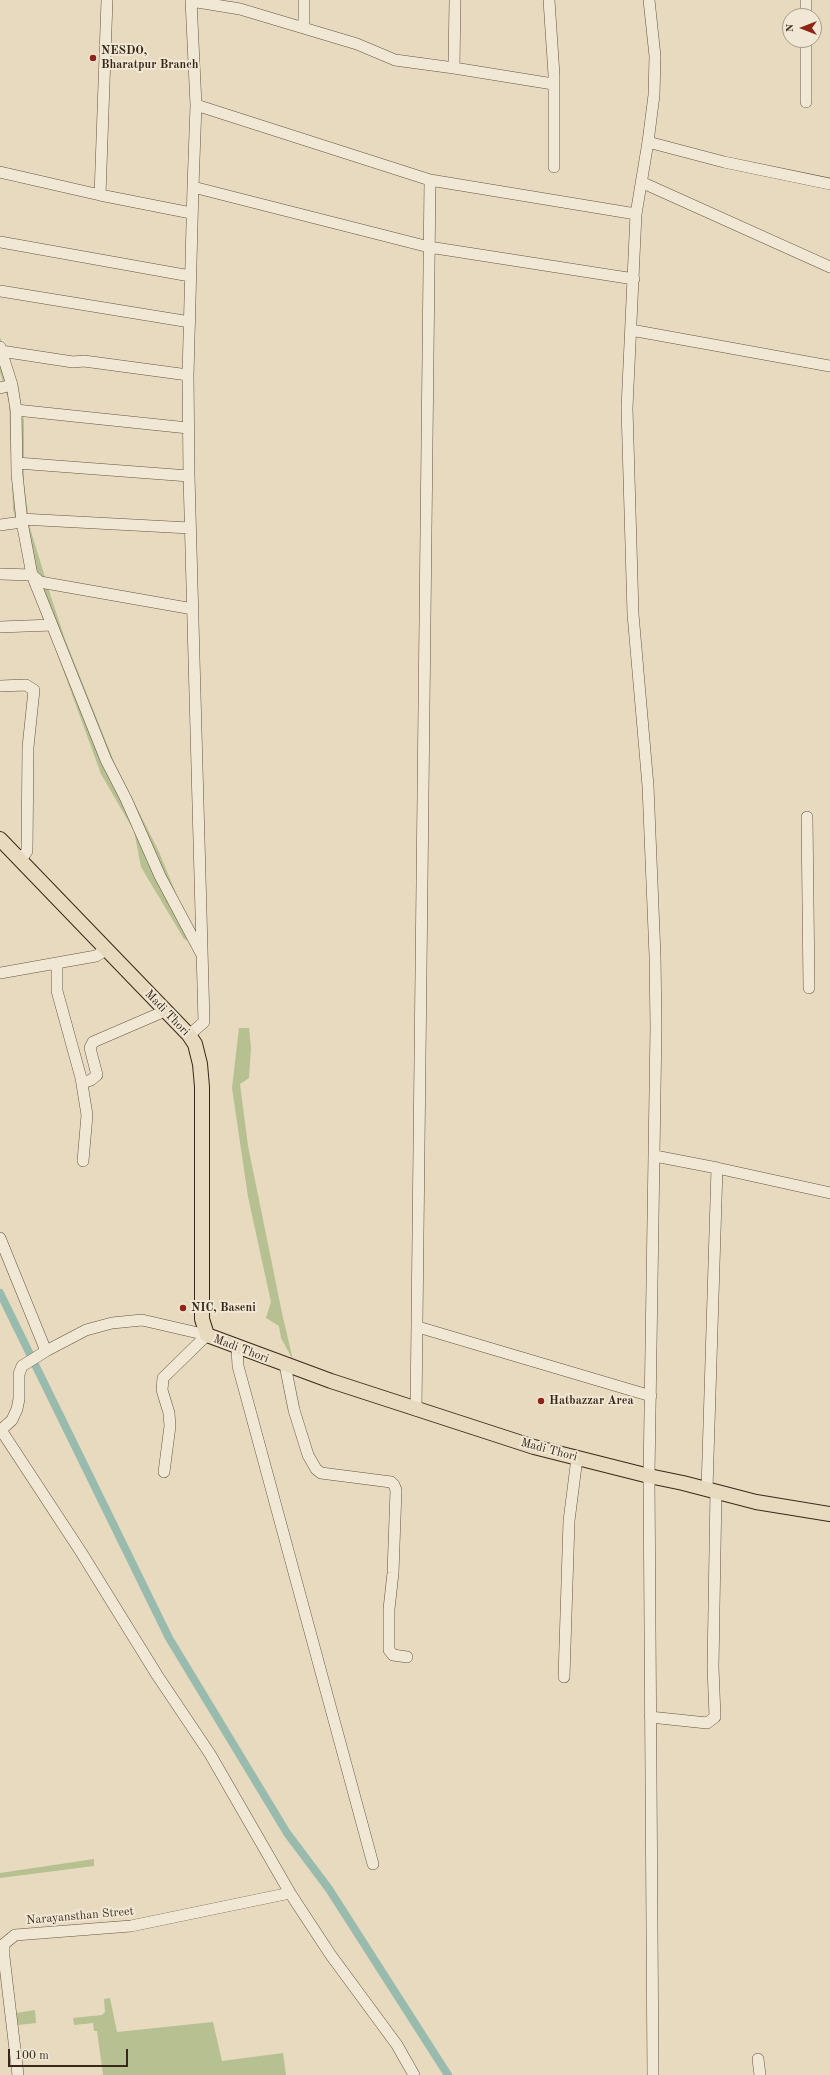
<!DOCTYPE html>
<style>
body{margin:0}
#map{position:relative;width:830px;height:2075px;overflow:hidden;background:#e8dabe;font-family:"Old Standard TT",serif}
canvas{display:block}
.north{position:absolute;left:782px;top:8px;width:40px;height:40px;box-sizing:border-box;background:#f0e7d5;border:1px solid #a79b8a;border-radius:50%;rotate:270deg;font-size:11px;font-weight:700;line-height:16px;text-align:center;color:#392819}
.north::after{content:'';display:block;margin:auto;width:14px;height:18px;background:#8f2418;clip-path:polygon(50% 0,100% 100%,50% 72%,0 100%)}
.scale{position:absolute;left:8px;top:2049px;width:120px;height:18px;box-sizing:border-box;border:2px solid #392819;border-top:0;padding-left:5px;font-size:12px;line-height:14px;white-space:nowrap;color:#392819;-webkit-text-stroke:3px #f0e7d5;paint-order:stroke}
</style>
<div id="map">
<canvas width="830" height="2075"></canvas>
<div class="north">N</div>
<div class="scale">100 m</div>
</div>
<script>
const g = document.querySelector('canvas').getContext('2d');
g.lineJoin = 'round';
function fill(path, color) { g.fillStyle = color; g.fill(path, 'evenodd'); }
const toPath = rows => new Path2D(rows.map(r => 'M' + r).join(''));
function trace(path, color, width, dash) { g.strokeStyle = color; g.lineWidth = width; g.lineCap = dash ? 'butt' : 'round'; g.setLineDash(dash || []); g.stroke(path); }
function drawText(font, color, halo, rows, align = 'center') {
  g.font = font + ' "Old Standard TT",serif'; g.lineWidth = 4; g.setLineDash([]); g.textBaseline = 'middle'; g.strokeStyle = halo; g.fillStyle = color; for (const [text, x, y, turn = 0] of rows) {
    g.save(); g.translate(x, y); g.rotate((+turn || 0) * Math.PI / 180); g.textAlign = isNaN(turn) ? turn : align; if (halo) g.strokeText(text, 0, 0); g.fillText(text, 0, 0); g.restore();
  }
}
fill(toPath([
 [0,337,18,388,24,421,24,483,30,528,51,597,65,639,115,764,159,852,197,944,184,939,141,867,134,831,101,774,30,579,13,509,9,402,0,372],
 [239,1028,249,1028,251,1048,249,1078,240,1084,248,1146,282,1313,293,1360,281,1338,279,1326,266,1318,271,1302,248,1197,232,1088],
 [94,1859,94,1866,0,1878,0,1873],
 [110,1998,117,2032,213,2022,222,2061,283,2053,286,2075,103,2075,97,2031,94,2031,93,2023,74,2025,73,2018,102,2015,105,2012,104,1999],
 [35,2010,36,2023,18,2025,16,2013]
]), '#b6c091');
trace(toPath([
 [0,1293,169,1638,287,1833,329,1889,448,2075]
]), '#98bbad', 8);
const minor = toPath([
 [191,0,196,105,193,187,429,247,634,279],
 [304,0,304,28],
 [549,0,554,75,554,167],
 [649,0,655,56,654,95,648,142,636,214,627,408,633,614,648,786,655,956,656,1027,649,1476,653,2075],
 [806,0,806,16],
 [191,1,240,9,357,44,395,60,454,68,455,0],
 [806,40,806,102],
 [454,68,553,84],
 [196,105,430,180,636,214],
 [648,142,724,162,830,184],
 [0,172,100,195,191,213],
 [641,182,830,267],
 [100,195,107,0],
 [0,242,190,276],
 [0,291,190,322],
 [631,330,830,366],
 [0,347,12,385,16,410,17,474,22,522,32,575,106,760,126,799,160,876,202,955],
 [1,351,73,362,84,361,188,375],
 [0,388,12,385],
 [16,410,188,428],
 [17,463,189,476],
 [21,519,190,528],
 [0,525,22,522],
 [0,574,32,575,40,582,193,609],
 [0,627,52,625],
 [0,686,26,685,34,690,28,747,27,851,20,861],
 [807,817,809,988],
 [57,963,57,991,81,1078,87,1115,83,1161],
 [0,973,96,956,107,949],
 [189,1035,204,1022,189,476,188,375,193,187],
 [82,1083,91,1080,97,1075,90,1048,93,1042,165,1011],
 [655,1156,717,1168,830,1193],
 [0,1238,46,1351],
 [418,1327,651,1396],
 [237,1348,238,1366,373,1864],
 [285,1365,294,1410,308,1455,316,1469,321,1473,391,1482,394,1485,396,1490,393,1573,389,1609,389,1650,393,1655,407,1657],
 [416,1410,430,180],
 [1,1430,81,1552,157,1675,210,1754,290,1893,330,1954,397,2045,414,2075],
 [0,1431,12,1420,17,1409,19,1399,19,1374,22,1366,46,1351,86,1330,112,1323,142,1320,207,1335],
 [164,1472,170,1426,169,1413,162,1390,163,1378,207,1335],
 [707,1489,717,1168],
 [564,1677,569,1521,577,1458],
 [650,1717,707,1723,715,1717,713,1667,716,1491],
 [758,2059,760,2075],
 [18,2075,4,1957,4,1944,15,1935,131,1926,290,1893]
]);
const major = toPath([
 [0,839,189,1035,195,1044,200,1064,202,1087,202,1319,207,1335,331,1381,534,1447,649,1476,683,1483,756,1502,830,1514]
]);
trace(minor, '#655442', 12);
trace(major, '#392819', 16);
trace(minor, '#f0e7d5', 11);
trace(major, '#e8dabe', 14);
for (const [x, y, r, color] of [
 [93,58,4,"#8f2418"],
 [183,1308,4,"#8f2418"],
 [541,1401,4,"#8f2418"]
]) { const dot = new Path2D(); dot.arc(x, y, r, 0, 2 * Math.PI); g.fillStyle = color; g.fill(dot); trace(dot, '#f0e7d5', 1.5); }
drawText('bold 12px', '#392819', '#f0e7d5', [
 ["NESDO,",101,51],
 ["Bharatpur Branch",101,65],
 ["NIC, Baseni",191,1308],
 ["Hatbazzar Area",549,1401]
], 'left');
drawText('12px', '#392819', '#f0e7d5', [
 ["Madi Thori",167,1013,46],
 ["Madi Thori",241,1349,21],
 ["Madi Thori",549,1450,15],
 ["Narayansthan Street",80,1916,-5]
]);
</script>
